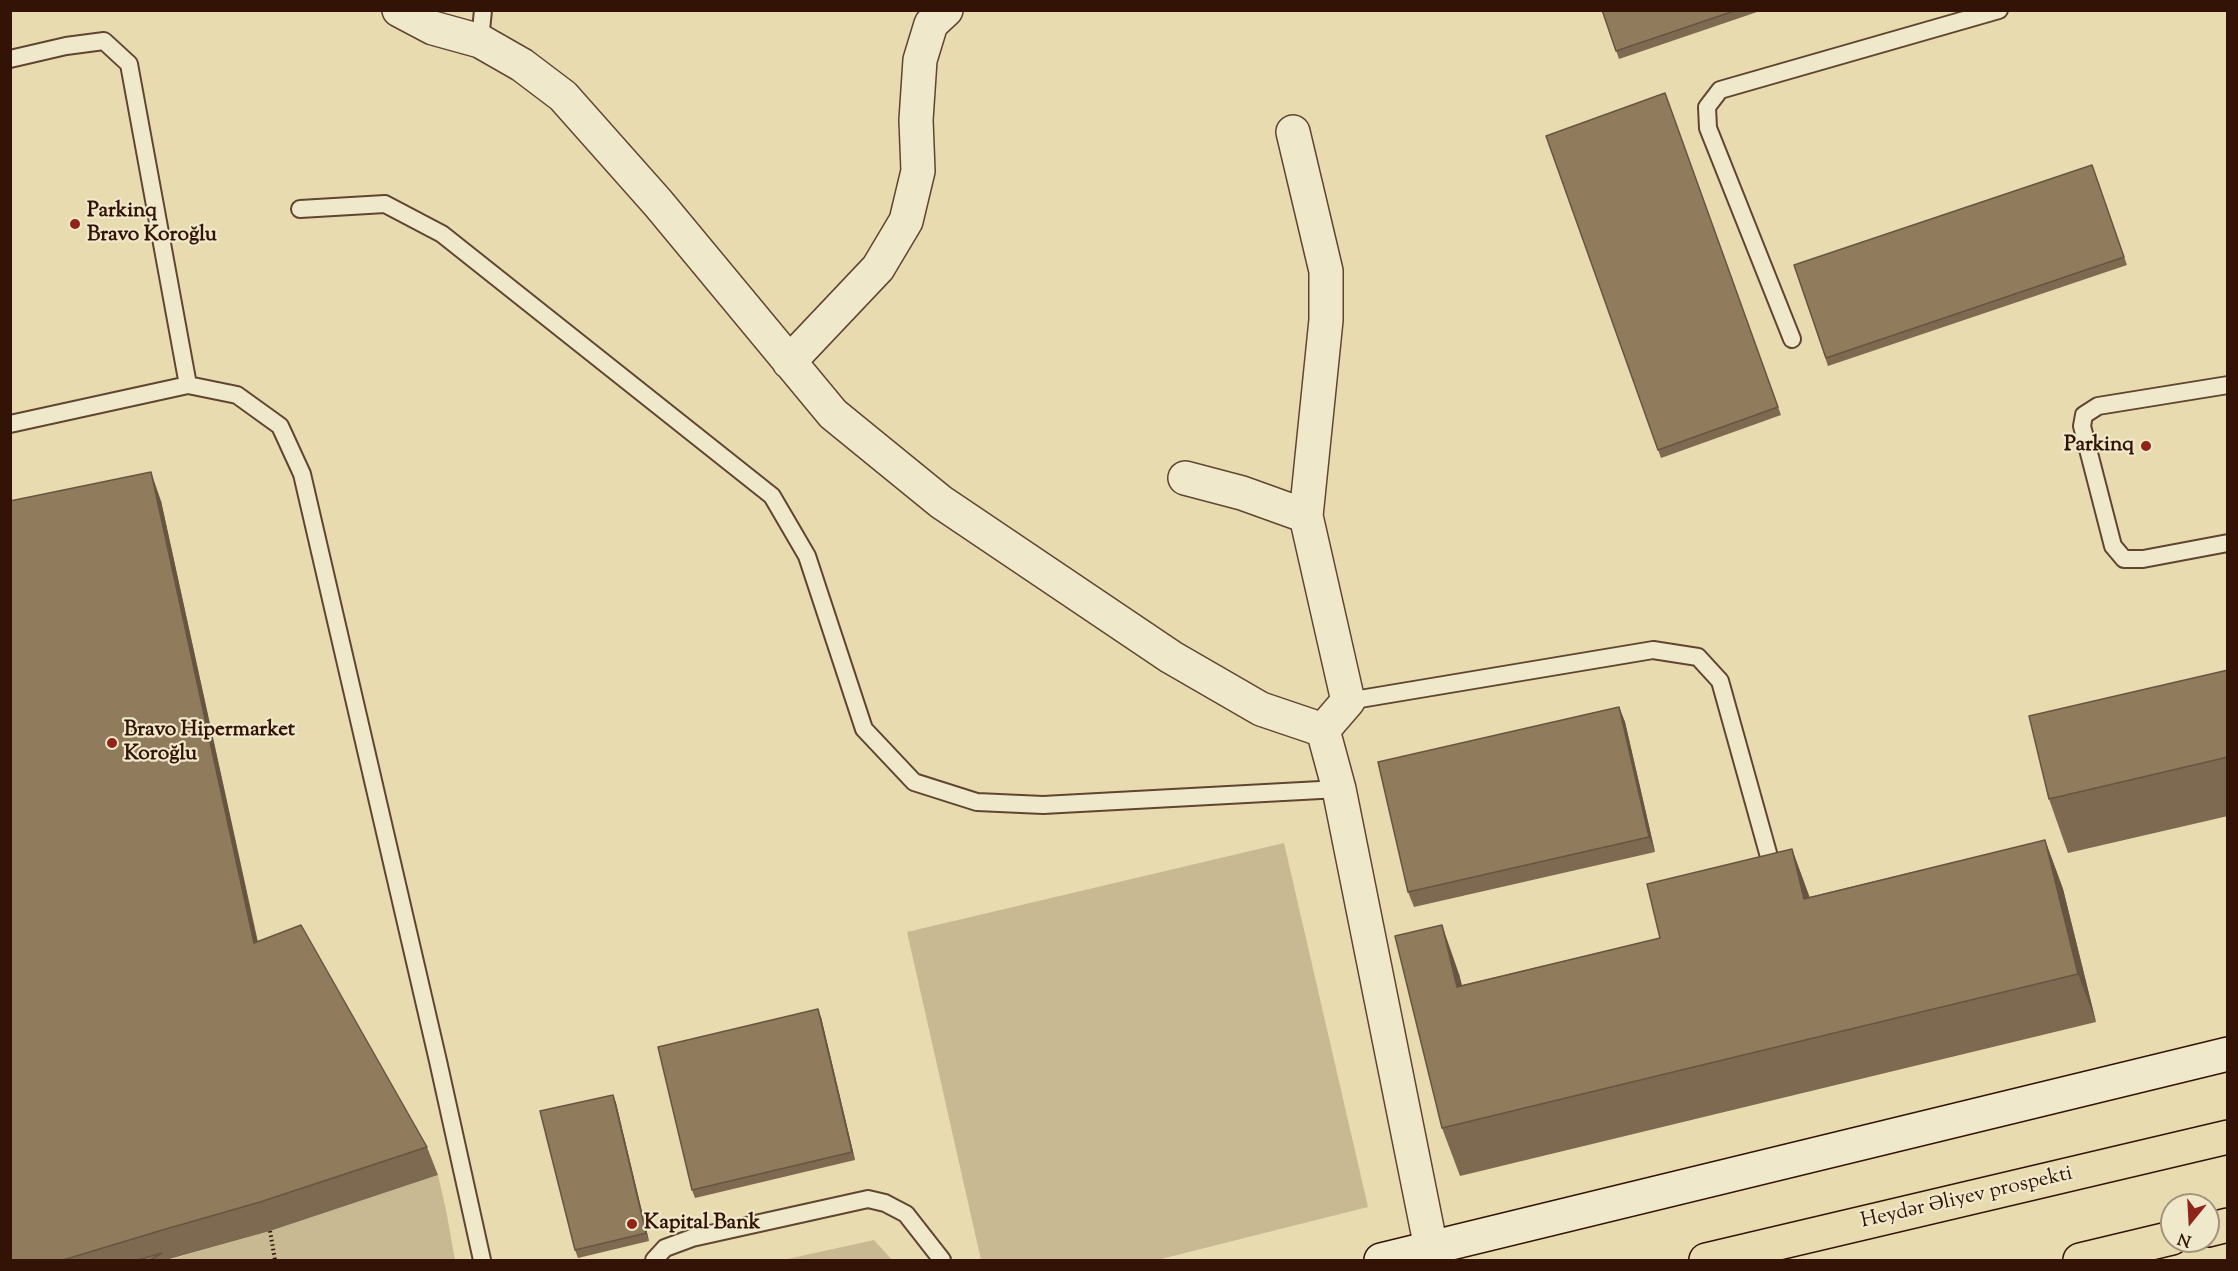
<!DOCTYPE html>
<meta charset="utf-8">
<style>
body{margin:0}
#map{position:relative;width:2238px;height:1271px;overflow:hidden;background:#e8dbaf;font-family:"Sorts Mill Goudy",serif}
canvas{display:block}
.frame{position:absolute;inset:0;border:12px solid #331305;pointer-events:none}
.north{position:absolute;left:2160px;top:1193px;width:60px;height:60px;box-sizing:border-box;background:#f0e8cb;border:2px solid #a4937c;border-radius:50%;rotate:198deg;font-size:16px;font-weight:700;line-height:24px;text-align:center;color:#331305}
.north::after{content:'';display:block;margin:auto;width:21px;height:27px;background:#8f2418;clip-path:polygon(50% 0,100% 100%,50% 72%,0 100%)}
</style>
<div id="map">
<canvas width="2238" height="1271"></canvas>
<div class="frame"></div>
<div class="north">N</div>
</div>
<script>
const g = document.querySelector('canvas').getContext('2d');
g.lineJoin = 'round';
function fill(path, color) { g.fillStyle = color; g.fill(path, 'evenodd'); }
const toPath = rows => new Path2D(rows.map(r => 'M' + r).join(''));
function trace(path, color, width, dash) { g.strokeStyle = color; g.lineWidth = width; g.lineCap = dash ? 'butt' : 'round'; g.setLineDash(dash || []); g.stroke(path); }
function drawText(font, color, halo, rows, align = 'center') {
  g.font = font + ' "Sorts Mill Goudy",serif'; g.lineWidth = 4.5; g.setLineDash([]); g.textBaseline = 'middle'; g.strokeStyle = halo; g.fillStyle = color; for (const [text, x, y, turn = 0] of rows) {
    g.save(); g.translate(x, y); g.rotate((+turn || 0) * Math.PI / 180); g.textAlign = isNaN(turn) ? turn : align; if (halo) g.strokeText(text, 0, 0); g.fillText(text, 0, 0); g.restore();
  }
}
fill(toPath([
 [1284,843,1368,1207,1157,1260,981,1260,907,932],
 [438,1175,446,1210,455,1260,168,1260,270,1231],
 [874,1240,892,1260,783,1260]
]), '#c9b992');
const service = toPath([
 [480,41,483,10],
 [10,59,66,46,104,41,129,64,188,385],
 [300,209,385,204,442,234,772,496,807,556,864,729,914,782,977,802,1043,805,1339,789],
 [1792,339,1708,128,1707,107,1720,90,1999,10],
 [2228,385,2098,406,2084,415,2082,426,2113,546,2124,559,2143,559,2228,543],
 [10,424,188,385,237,395,280,426,302,474,438,1061,482,1260],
 [1348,701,1653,650,1698,657,1720,681,1773,871],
 [654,1260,665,1248,692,1238,868,1199,885,1203,906,1214,942,1260]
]);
const minor = toPath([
 [399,10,433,28,480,41,522,65,563,96,658,203,833,414,941,502,1171,657,1261,709,1323,730,1339,789,1431,1248],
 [1293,132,1326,271,1326,320,1306,516,1348,701,1323,730],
 [789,362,878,268,906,221,918,171,916,120,920,60,931,24,946,10],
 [1185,478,1242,493,1306,516]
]);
const secondary = toPath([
 [1381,1260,2228,1054]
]);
const trunk = toPath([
 [2208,1230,2228,1225],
 [1706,1260,2228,1137],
 [2080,1260,2172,1238]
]);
trace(service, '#604530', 20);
trace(minor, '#604530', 36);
trace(secondary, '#331305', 36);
trace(trunk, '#331305', 36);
trace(toPath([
 [270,1231,275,1260]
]), '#331305', 4, [1.5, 3]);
trace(service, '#f0e8cb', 16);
trace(minor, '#f0e8cb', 33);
trace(secondary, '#f0e8cb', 33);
trace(trunk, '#e8dbaf', 33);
fill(toPath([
 [1602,10,1763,10,1619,59],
 [1665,93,1781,415,1661,458,1546,136],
 [2092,165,2127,265,1828,366,1794,265],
 [161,501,258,942,427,1147,438,1175,270,1231,166,1260,10,1260],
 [2228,670,2228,816,2068,853,2049,799],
 [1619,707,1625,722,1655,852,1414,907,1408,892],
 [2045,840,2063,889,2096,1022,1460,1176,1442,1128,1459,974,1462,985,1660,938,1792,849,1809,897],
 [821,1017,855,1160,695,1198,692,1190],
 [613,1095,616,1103,649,1241,578,1258,575,1250]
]), '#7d6a50');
fill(toPath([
 [151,472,161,501,264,972,254,943],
 [1619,707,1625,722,1655,852,1649,837],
 [2045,840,2063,889,2096,1022,2078,974],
 [1792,849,1810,898,1804,899],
 [1442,925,1459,974,1474,1035,1457,987],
 [818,1009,821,1017,855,1160,852,1152],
 [613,1095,616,1103,649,1241,646,1233]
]), '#665641');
const building = toPath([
 [1602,10,1737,10,1616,51,1602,10],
 [1665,93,1778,407,1658,450,1546,136,1665,93],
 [2092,165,2124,257,1826,358,1794,265,2092,165],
 [151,472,254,943,301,925,427,1147,260,1202,159,1231,63,1260,10,1260,10,501,151,472],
 [2228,670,2228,757,2049,799,2029,716,2228,670],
 [1619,707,1649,837,1408,892,1378,762,1619,707],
 [2045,840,2078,974,1442,1128,1395,936,1442,925,1457,987,1660,938,1647,884,1792,849,1804,899,2045,840],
 [818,1009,852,1152,692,1190,658,1047,818,1009],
 [613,1095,646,1233,575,1250,540,1111,613,1095],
 [162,1253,150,1260,138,1260,162,1253]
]);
fill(building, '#917b5d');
trace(building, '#665641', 1.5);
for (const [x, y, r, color] of [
 [75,224,6,"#8f2418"],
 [2146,446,6,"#8f2418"],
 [112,743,6,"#8f2418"],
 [632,1224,6,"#8f2418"]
]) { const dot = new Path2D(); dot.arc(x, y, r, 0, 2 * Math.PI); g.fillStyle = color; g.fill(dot); trace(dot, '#f0e8cb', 2); }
drawText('bold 21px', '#331305', '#f0e8cb', [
 ["Parkinq",87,212],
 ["Bravo Koroğlu",87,236],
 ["Parkinq",2134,446,"right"],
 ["Bravo Hipermarket",124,731],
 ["Koroğlu",124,755],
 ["Kapital Bank",644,1224]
], 'left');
drawText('21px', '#331305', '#f0e8cb', [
 ["Heydər Əliyev prospekti",1967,1199,-13]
]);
</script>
